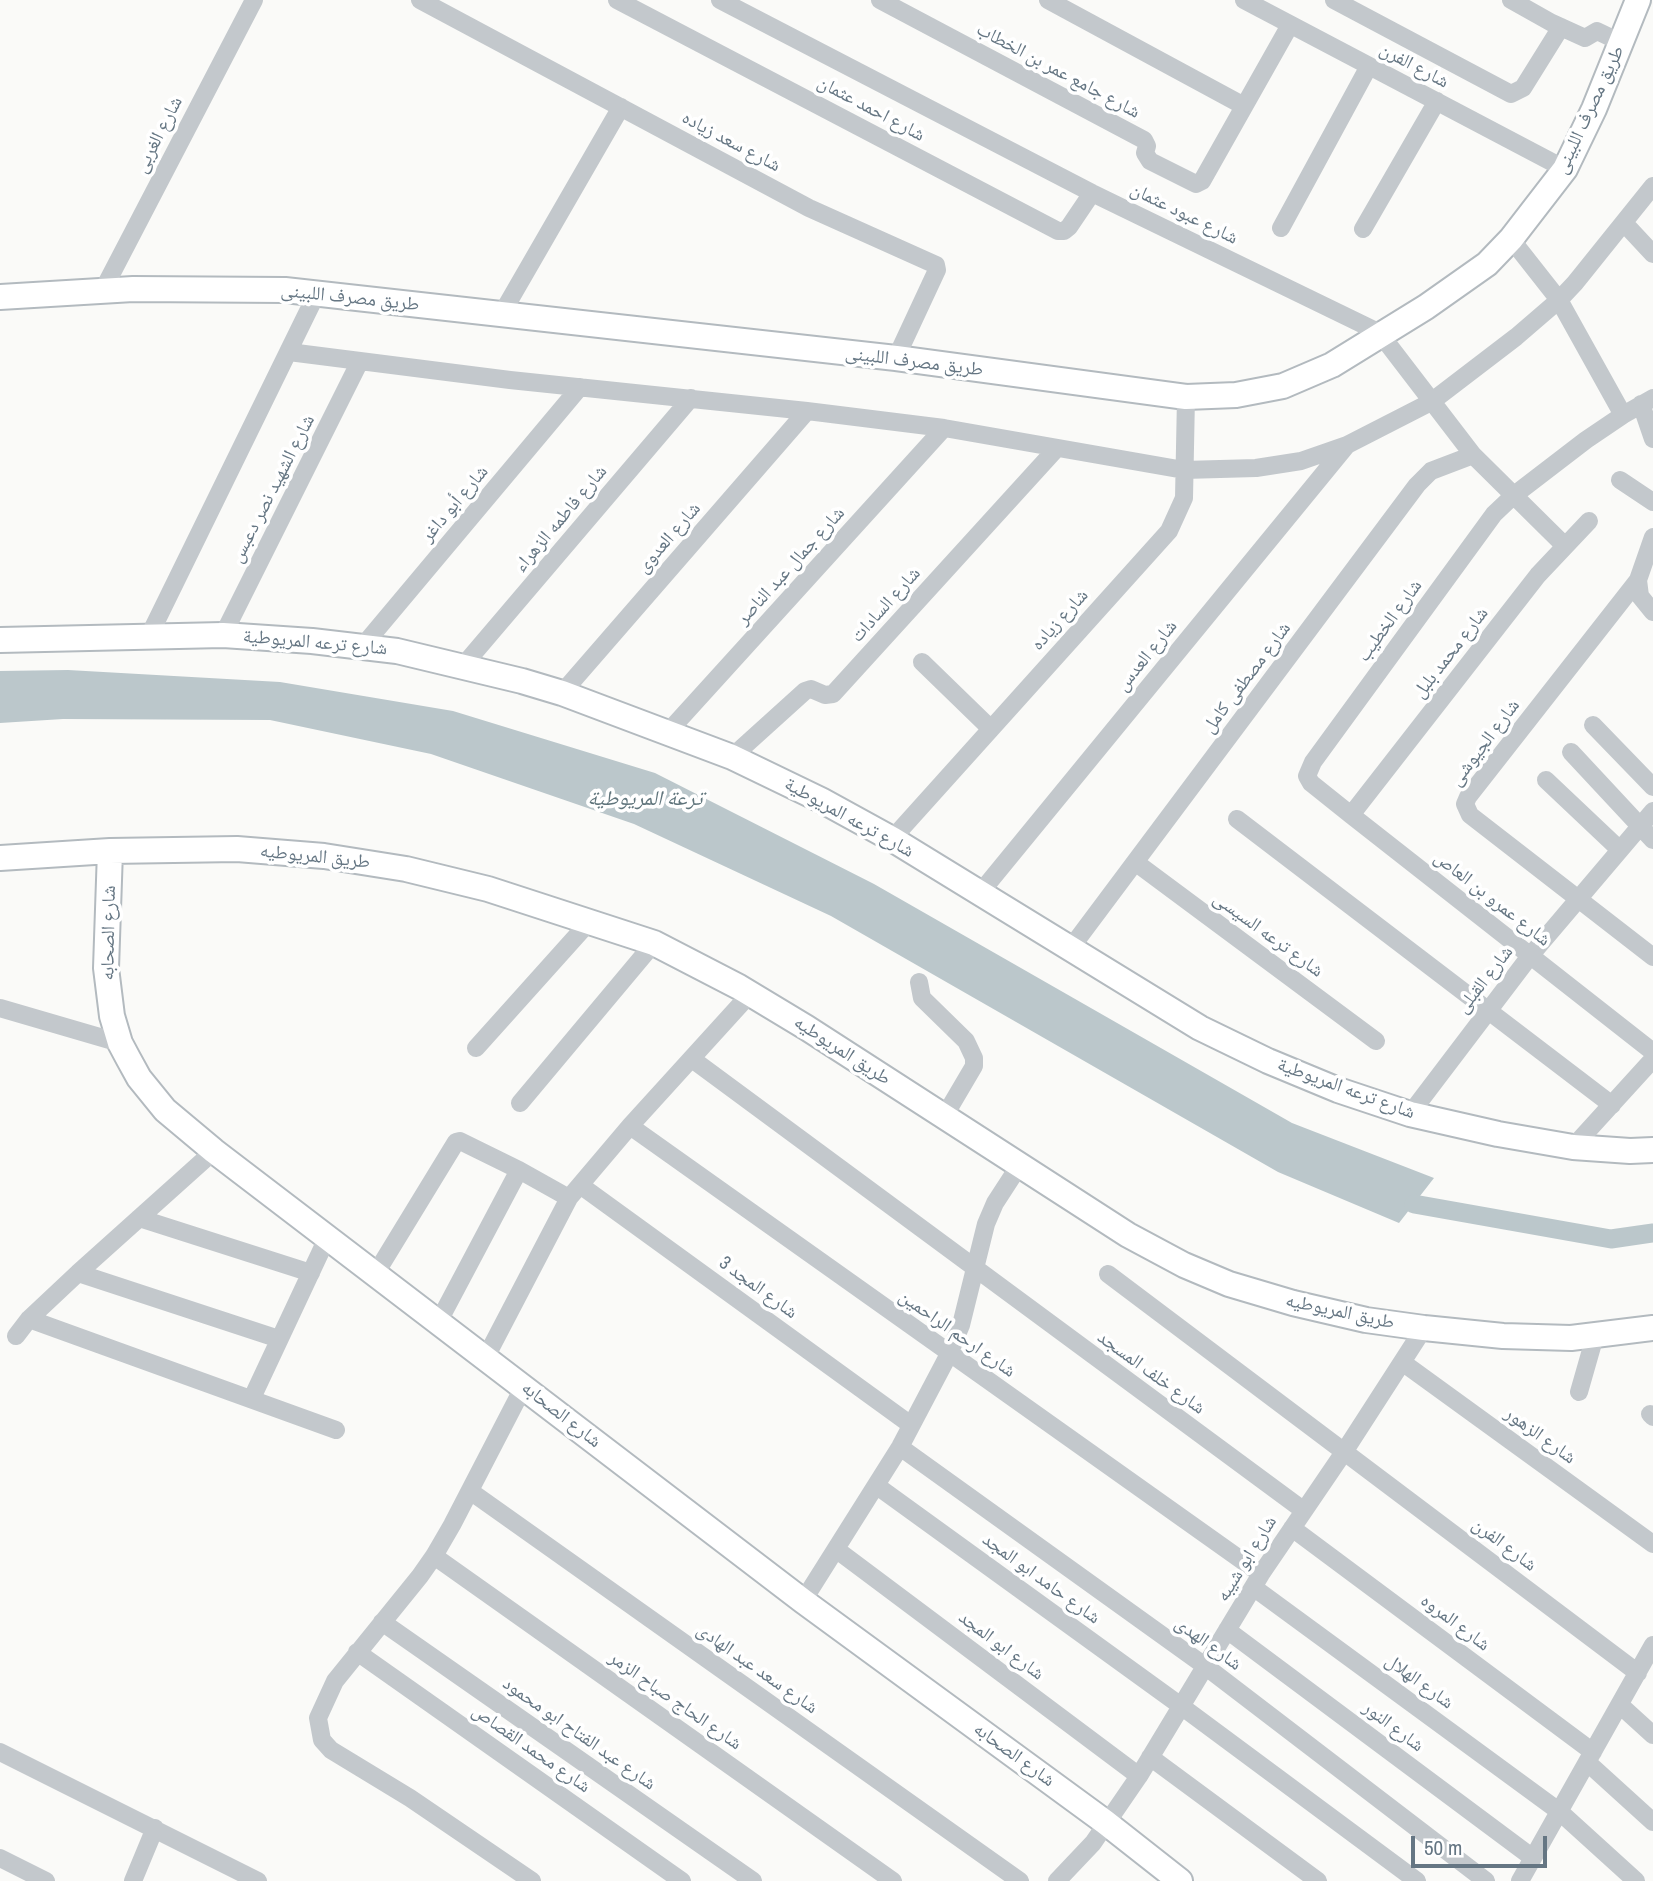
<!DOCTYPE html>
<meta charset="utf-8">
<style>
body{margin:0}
#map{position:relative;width:1653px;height:1881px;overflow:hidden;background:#fafaf8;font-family:"Archivo Narrow",sans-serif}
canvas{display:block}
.scale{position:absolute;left:1411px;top:1836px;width:136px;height:32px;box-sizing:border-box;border:4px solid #657683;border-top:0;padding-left:9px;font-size:21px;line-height:24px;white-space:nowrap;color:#657683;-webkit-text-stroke:5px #fff;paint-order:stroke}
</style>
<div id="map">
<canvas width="1653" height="1881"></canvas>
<div class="scale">50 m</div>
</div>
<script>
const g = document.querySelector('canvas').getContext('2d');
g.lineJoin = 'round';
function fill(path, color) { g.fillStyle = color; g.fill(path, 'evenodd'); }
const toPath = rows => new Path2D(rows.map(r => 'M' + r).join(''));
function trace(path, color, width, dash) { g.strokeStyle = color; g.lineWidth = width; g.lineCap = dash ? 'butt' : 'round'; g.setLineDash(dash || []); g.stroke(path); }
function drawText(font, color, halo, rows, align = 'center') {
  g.font = font + ' "Archivo Narrow","Noto Naskh Arabic",sans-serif'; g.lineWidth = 7; g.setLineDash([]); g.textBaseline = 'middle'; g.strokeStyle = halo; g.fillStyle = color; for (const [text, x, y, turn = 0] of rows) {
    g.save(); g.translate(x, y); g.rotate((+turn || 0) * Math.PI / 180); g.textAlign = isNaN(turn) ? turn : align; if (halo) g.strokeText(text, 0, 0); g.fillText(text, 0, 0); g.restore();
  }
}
fill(toPath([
 [68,670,280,682,453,711,655,773,874,884,1292,1123,1434,1178,1399,1223,1278,1172,831,916,634,824,431,754,270,720,63,719,0,723,0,671]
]), '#bbc7cb');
trace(toPath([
 [1414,1204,1611,1239,1653,1233]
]), '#bbc7cb', 19);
const secondary = toPath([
 [0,297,133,289,285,290,896,358,1186,397,1236,395,1283,386,1332,365,1426,307,1487,264,1511,239,1565,169,1594,109,1638,0],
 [0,640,223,635,312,641,397,651,522,681,562,693,732,757,821,800,892,839,1200,1028,1268,1061,1338,1090,1410,1114,1498,1134,1573,1147,1630,1151,1653,1150],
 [110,851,106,968,112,1016,120,1043,128,1058,139,1078,165,1110,214,1151,803,1601,1105,1822,1180,1881],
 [0,858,110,851,237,849,324,856,406,869,488,889,654,943,739,987,807,1028,1128,1235,1184,1265,1229,1284,1293,1303,1366,1320,1424,1328,1503,1336,1571,1338,1653,1328]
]);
trace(secondary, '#b3babf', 28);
trace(toPath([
 [420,0,809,208,936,265,937,270,896,358],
 [617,0,1058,231,1064,231,1069,227,1092,193],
 [720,0,1092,193,1372,329,1381,335,1473,455,1564,545],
 [880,0,1144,140,1147,146,1145,153,1150,161,1196,184,1202,181,1290,25],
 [1048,0,1244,106],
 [1244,0,1565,169],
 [1334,0,1511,94,1523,88,1561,27],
 [1511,0,1552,23,1585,38,1597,31,1622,43],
 [1625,224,1653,254],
 [1281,228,1369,66],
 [1363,229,1437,101],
 [1511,239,1559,300,1623,415],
 [103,290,254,0],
 [501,315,621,107],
 [289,352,510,380,807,411,944,428,1184,470,1256,468,1301,461,1347,445,1431,402,1516,337,1559,300,1575,283,1653,186],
 [1653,398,1623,415,1586,440,1513,496,1494,514,1313,762,1307,776,1311,783,1351,815,1653,1052],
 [1641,404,1653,439],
 [1620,480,1653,502],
 [1653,537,1638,580,1640,596,1653,612],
 [1638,580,1468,797,1465,804,1470,815,1653,957],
 [223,635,360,361],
 [149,636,316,295],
 [362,647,580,387],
 [922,662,991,729],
 [462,667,691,398],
 [562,693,807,411],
 [1593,725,1653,787],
 [668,732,944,428],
 [1571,752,1653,840],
 [732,757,805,691,811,689,825,695,833,694,1057,448],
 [1546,780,1619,849],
 [1351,815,1538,575,1589,521],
 [1237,819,1612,1105],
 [892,839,1169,531,1184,498,1186,397],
 [1135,862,1376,1041],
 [980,893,1347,445],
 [1070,949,1417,485,1431,471,1473,455],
 [919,982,922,998,966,1041,974,1058,974,1066,944,1117],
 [0,1008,120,1043],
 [476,1048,590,921],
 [692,1059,1303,1510],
 [520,1103,654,943],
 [1410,1114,1530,956,1653,811],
 [630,1126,1261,1574],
 [1573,1147,1653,1059],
 [580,1185,911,1425],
 [139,1218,311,1273],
 [78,1273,279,1339],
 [376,1273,456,1142,460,1141,519,1170],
 [1108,1274,1638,1673],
 [29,1319,336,1430],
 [439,1321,519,1170,569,1198],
 [16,1336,29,1319,78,1273,214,1151],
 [486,1357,569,1198,630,1126,750,994],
 [1402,1362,1653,1544],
 [524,1386,452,1525,434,1556,420,1576,335,1681,318,1718,322,1740,331,1750,410,1798,532,1881],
 [1579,1392,1595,1336],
 [252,1398,328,1236],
 [1650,1414,1653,1417],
 [900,1447,1205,1666,1486,1881],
 [877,1486,1181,1706,1417,1881],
 [470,1491,1020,1881],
 [1292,1528,1593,1752],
 [837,1550,1139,1776],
 [434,1556,893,1881],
 [1253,1587,1560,1812,1636,1881],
 [803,1601,900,1447,949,1354,961,1325,986,1224,995,1203,1019,1166],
 [382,1622,753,1881],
 [1227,1630,1533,1858],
 [357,1652,682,1881],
 [1620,1705,1653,1735],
 [0,1752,258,1881],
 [1150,1757,1318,1881],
 [1588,1763,1653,1822],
 [0,1858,46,1881],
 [133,1881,155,1828],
 [1057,1881,1093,1843,1139,1776,1261,1574,1344,1452,1424,1328],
 [1520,1881,1653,1645]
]), '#c3c8cc', 18);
trace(secondary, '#fff', 24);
drawText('19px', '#657683', '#fff', [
 ["شارع الفرن",1414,66,28],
 ["شارع جامع عمر بن الخطاب",1058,71,28],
 ["شارع احمد عثمان",871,109,28],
 ["طريق مصرف اللبينى",1590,110,-65],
 ["شارع الغربى",159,135,-63],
 ["شارع سعد زياده",731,142,28],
 ["شارع عبود عثمان",1184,214,26],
 ["طريق مصرف اللبينى",350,298,6],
 ["طريق مصرف اللبينى",914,362,7],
 ["شارع الشهيد نصر دعبس",273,489,-63],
 ["شارع أبو داغر",455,504,-50],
 ["شارع فاطمه الزهراء",561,519,-50],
 ["شارع العدوى",669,538,-49],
 ["شارع جمال عبد الناصر",791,566,-48],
 ["شارع السادات",886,605,-48],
 ["شارع زياده",1060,620,-48],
 ["شارع الخطيب",1390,621,-54],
 ["شارع ترعه المريوطية",315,643,5],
 ["شارع محمد بلبل",1451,653,-52],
 ["شارع العدس",1147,656,-51],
 ["شارع مصطفى كامل",1247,678,-53],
 ["شارع الجيوشى",1485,743,-53],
 ["شارع ترعه المريوطية",849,818,29],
 ["طريق المريوطيه",315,857,6],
 ["شارع عمرو بن العاص",1492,899,38],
 ["شارع الصحابه",109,933,-89],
 ["شارع ترعه السيسى",1268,935,36],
 ["شارع القبلى",1485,980,-52],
 ["طريق المريوطيه",842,1051,33],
 ["شارع ترعه المريوطية",1346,1089,20],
 ["شارع المجد 3",758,1288,36],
 ["طريق المريوطيه",1340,1312,12],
 ["شارع ارحم الراحمين",957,1334,35],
 ["شارع خلف المسجد",1151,1373,36],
 ["شارع الصحابه",561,1415,38],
 ["شارع الزهور",1540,1436,36],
 ["شارع الفرن",1504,1545,37],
 ["شارع ابو شيبه",1247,1559,-58],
 ["شارع حامد ابو المجد",1041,1579,36],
 ["شارع المروه",1455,1623,37],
 ["شارع الهدى",1208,1644,36],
 ["شارع ابو المجد",1001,1646,37],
 ["شارع سعد عبد الهادى",757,1669,35],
 ["شارع الهلال",1419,1682,36],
 ["شارع الحاج صباح الزمر",675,1701,35],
 ["شارع النور",1393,1727,37],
 ["شارع عبد الفتاح ابو محمود",579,1734,35],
 ["شارع محمد القصاص",531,1749,35],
 ["شارع الصحابه",1014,1755,36]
]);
drawText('italic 21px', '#60757c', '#fff', [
 ["ترعة المريوطية",645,799]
]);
</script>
